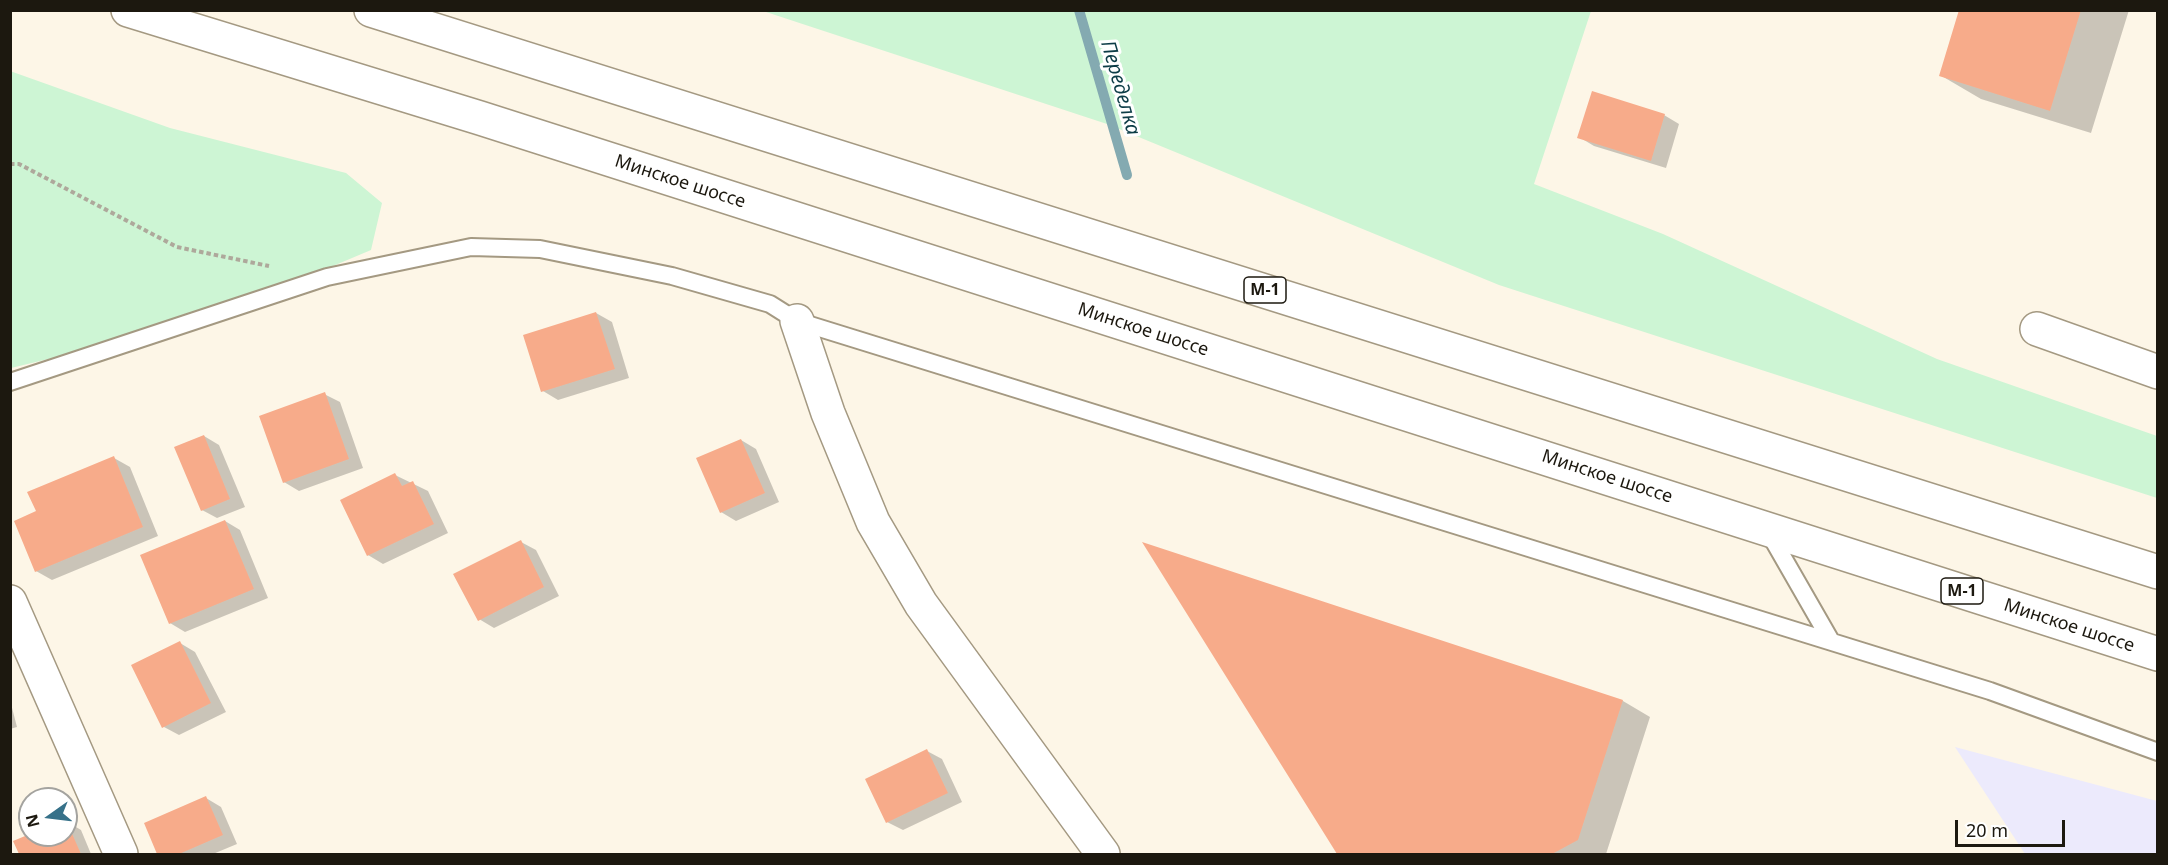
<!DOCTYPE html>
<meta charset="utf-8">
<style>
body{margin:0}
#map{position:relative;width:2168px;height:865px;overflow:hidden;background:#fdf6e7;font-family:"Noto Sans",sans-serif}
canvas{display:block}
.frame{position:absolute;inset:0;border:12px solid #1c180f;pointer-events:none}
.north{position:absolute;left:18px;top:787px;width:60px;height:60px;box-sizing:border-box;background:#fff;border:2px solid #a4a39f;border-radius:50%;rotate:256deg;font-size:16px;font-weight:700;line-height:24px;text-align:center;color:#1c180f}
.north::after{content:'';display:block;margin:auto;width:21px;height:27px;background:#367189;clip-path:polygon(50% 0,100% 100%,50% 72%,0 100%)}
.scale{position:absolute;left:1955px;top:820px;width:110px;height:27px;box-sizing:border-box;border:3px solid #1c180f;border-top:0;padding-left:8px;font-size:18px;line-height:21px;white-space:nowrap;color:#1c180f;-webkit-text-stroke:4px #fff;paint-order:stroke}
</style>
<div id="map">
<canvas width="2168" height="865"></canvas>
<div class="frame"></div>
<div class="north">N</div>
<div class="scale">20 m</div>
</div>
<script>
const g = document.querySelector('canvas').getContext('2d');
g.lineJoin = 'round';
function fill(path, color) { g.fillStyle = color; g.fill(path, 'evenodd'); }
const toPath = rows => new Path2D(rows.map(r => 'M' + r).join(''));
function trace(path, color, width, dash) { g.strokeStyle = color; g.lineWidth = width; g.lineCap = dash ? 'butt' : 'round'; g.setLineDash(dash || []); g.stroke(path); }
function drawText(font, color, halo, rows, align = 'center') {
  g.font = font + ' "Noto Sans",sans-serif'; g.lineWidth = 6; g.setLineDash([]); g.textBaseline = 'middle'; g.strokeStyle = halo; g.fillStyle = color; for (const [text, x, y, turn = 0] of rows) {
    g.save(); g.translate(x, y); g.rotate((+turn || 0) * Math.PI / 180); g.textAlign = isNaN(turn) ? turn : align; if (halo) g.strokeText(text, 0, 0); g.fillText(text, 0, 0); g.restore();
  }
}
fill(toPath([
 [1955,747,2157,801,2157,854,2025,854]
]), '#eceafc');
fill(toPath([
 [763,11,1591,11,1534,184,1663,234,1937,359,2157,436,2157,498,1499,285,1107,124],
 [10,71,170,128,346,173,382,203,371,250,250,301,65,355,11,368]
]), '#cdf5d4');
fill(toPath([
 [1960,10,2129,10,2091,133,1981,99,1940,75],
 [1664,115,1679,124,1666,168,1594,146,1579,137],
 [596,313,612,322,629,378,558,400,543,391,525,336],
 [324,394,340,402,363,468,299,491,284,482],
 [204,436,219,445,245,507,217,518,202,510],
 [741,440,756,449,779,502,736,521,721,512],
 [114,458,130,467,158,536,52,580,36,571,38,512],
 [395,475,428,491,448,533,383,564,368,555],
 [225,521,240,530,268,598,185,632,170,623],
 [521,542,536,550,559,596,494,628,479,619],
 [1145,545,1623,701,1650,717,1606,854,1339,854],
 [180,643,195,652,226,712,179,735,164,727],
 [10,700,17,727,10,729],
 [927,751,942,759,962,802,903,830,887,822],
 [206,798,221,807,237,844,213,854,159,854,146,824],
 [66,821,81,830,91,854,20,854,15,842,66,835]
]), '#0003');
trace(toPath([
 [1079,10,1127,175]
]), '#84aab1', 10);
fill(toPath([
 [1959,10,2081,10,2050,111,1939,76],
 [1592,91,1665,114,1651,161,1577,138],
 [596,312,615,369,541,392,523,335],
 [325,392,349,459,283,483,259,416],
 [204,435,230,499,201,511,174,447],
 [741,439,765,493,720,513,696,458],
 [114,456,143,527,35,572,14,521,36,511,27,492],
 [395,473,402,486,413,481,434,524,367,556,340,500],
 [225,520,254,589,169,624,140,555],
 [521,540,544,587,478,621,453,574],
 [1142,542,1623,700,1578,840,1552,854,1337,854],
 [180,641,211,703,162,728,131,665],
 [927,749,948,793,886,823,865,779],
 [206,796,223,835,179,854,157,854,144,823],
 [66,820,81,854,19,854,13,841,30,834,66,835]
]), '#f7ab8a');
const lane = toPath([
 [10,382,327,277,471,247,540,249,672,276,770,304,797,321,1990,691,2158,752],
 [1769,533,1831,641]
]);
const street = toPath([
 [797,321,828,413,873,522,921,604,1103,854],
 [2037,329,2158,372],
 [10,602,121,854]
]);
const highway = toPath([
 [128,10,480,118,2158,654],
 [371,10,2158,572]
]);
trace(lane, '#a49982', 20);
trace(street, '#a49982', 36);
trace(highway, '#a49982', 36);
trace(toPath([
 [10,164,19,164,177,247,269,266]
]), '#aea89b', 4, [4.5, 3]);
trace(lane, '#fff', 16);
trace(street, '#fff', 33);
trace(highway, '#fff', 33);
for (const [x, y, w] of [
 [1265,290,42],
 [1962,591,42]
]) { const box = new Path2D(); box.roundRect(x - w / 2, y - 13, w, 26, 4.5); g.fillStyle = '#fff'; g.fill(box); trace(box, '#1c180f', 1.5); }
drawText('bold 16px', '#1c180f', null, [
 ["М-1",1265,290],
 ["М-1",1962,591]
]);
drawText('18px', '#1c180f', '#fff', [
 ["Минское шоссе",680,182,18],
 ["Минское шоссе",1143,330,18],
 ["Минское шоссе",1607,477,18],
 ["Минское шоссе",2069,626,18]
]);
drawText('italic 20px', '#0d3d47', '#fff', [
 ["Переделка",1120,88,74]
]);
</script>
